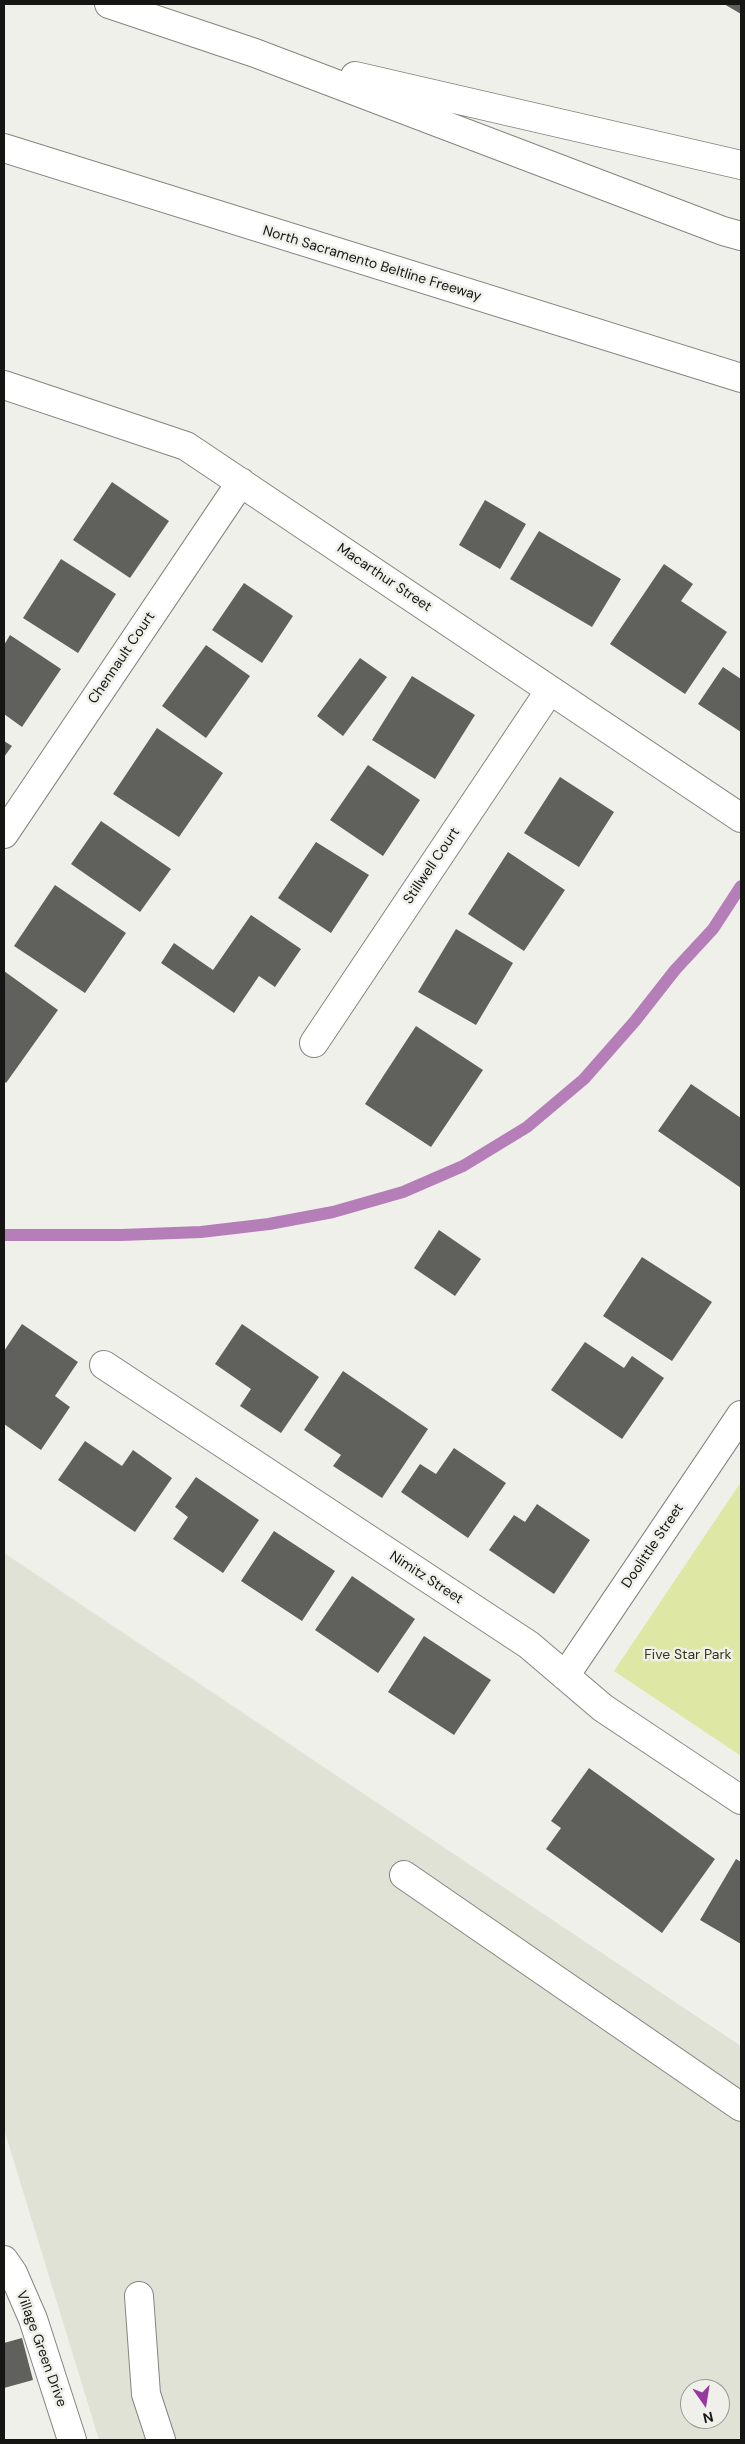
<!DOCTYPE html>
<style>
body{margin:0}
#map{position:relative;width:745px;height:2444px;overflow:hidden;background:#eff0e9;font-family:"DM Sans",sans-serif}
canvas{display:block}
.frame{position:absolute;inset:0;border:5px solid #151614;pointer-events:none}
.north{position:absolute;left:680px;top:2379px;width:50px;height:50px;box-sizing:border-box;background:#eff0e9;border:1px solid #989994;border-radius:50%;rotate:167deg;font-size:14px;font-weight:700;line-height:20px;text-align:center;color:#151614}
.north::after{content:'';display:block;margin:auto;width:18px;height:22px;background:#97379f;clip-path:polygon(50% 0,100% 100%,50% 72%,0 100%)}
</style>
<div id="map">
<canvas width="745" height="2444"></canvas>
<div class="frame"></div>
<div class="north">N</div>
</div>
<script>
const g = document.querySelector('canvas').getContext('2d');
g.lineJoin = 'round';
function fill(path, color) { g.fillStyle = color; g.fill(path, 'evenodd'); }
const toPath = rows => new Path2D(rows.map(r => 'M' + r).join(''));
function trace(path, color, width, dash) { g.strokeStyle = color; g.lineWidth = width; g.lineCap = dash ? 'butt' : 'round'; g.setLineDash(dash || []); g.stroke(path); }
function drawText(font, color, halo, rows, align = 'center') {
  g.font = font + ' "DM Sans",sans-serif'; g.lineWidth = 5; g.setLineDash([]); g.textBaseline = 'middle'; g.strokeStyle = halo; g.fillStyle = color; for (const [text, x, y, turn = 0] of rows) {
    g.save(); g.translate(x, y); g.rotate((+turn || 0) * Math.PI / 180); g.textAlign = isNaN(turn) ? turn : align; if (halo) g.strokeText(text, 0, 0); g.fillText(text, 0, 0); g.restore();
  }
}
fill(toPath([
 [4,1553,741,2046,741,2440,99,2440,4,2129],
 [690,2389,720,2389,720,2419,690,2419]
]), '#e0e2d5');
fill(toPath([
 [741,1482,741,1756,614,1671]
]), '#dee7a3');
trace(toPath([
 [4,1235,121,1235,201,1232,269,1224,333,1212,403,1192,463,1166,527,1127,584,1079,635,1021,675,970,713,929,741,886]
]), '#b57eb8', 12);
fill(toPath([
 [724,4,741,4,741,14],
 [112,482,169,521,130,578,73,540],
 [485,500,526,524,500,569,459,545],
 [539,531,621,579,592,627,510,579],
 [61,559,116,594,78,653,23,618],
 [664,564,693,584,681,601,727,632,685,694,610,644],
 [244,583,293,616,262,663,212,630],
 [10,635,61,669,22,727,4,714,4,645],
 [206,645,250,676,206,738,162,706],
 [360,658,387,677,343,736,317,716],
 [723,667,741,679,741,732,698,704],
 [412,676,475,715,435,779,372,740],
 [157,728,223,773,179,837,113,794],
 [4,741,12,746,4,757],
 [368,765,420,800,383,856,330,820],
 [560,777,614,812,579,867,524,833],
 [101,821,171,869,140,912,71,864],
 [316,842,369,875,331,933,278,898],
 [508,852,565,890,524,951,468,914],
 [55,885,126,933,85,993,14,946],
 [251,915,301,949,275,987,259,976,234,1013,161,963,174,943,213,970],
 [456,929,513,963,476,1025,418,992],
 [4,971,58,1010,6,1083,4,1081],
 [416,1026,483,1070,431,1147,365,1104],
 [691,1084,741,1118,741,1188,658,1131],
 [439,1230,481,1259,455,1296,414,1268],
 [642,1257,712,1302,672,1361,603,1316],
 [22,1324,78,1362,55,1396,70,1407,41,1450,4,1424,4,1351],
 [242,1324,319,1377,281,1433,240,1406,251,1389,215,1364],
 [585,1342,624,1368,632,1356,664,1378,622,1439,551,1390],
 [343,1371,428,1429,382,1498,333,1466,341,1455,304,1430],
 [85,1441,122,1466,133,1450,172,1478,135,1532,58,1480],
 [454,1448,506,1483,468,1538,401,1492,420,1464,436,1474],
 [196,1477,259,1520,223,1573,173,1539,188,1517,175,1507],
 [537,1504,590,1540,554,1594,489,1550,514,1515,525,1522],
 [274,1531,335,1571,302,1621,241,1581],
 [352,1576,415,1619,378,1673,315,1630],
 [424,1636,491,1680,454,1735,388,1692],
 [589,1768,715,1859,662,1933,546,1849,561,1828,551,1821],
 [736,1859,741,1862,741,1944,700,1920],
 [22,2338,33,2380,4,2388,4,2343]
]), '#60615c');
const minor = toPath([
 [4,385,186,446,741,818],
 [4,834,241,482],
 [314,1043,550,690],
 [104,1365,529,1645,603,1708,741,1800],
 [565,1676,741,1415],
 [404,1875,741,2107],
 [4,2260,13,2273,33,2319,72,2440],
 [139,2296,146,2394,161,2440]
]);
const highway = toPath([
 [109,4,255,53,723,231,741,236],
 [355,76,741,165],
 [4,148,741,378]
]);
trace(minor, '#84857f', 30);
trace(highway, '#84857f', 30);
trace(minor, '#fff', 28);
trace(highway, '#fff', 28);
drawText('14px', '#151614', '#eff0e9', [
 ["North Sacramento Beltline Freeway",372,264,17],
 ["Macarthur Street",384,578,34],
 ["Chennault Court",122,658,-56],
 ["Stillwell Court",432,866,-56],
 ["Doolittle Street",653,1546,-56],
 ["Nimitz Street",426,1578,33],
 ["Village Green Drive",41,2349,70]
]);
drawText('14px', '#353916', '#eff0e9', [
 ["Five Star Park",688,1655]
]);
</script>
